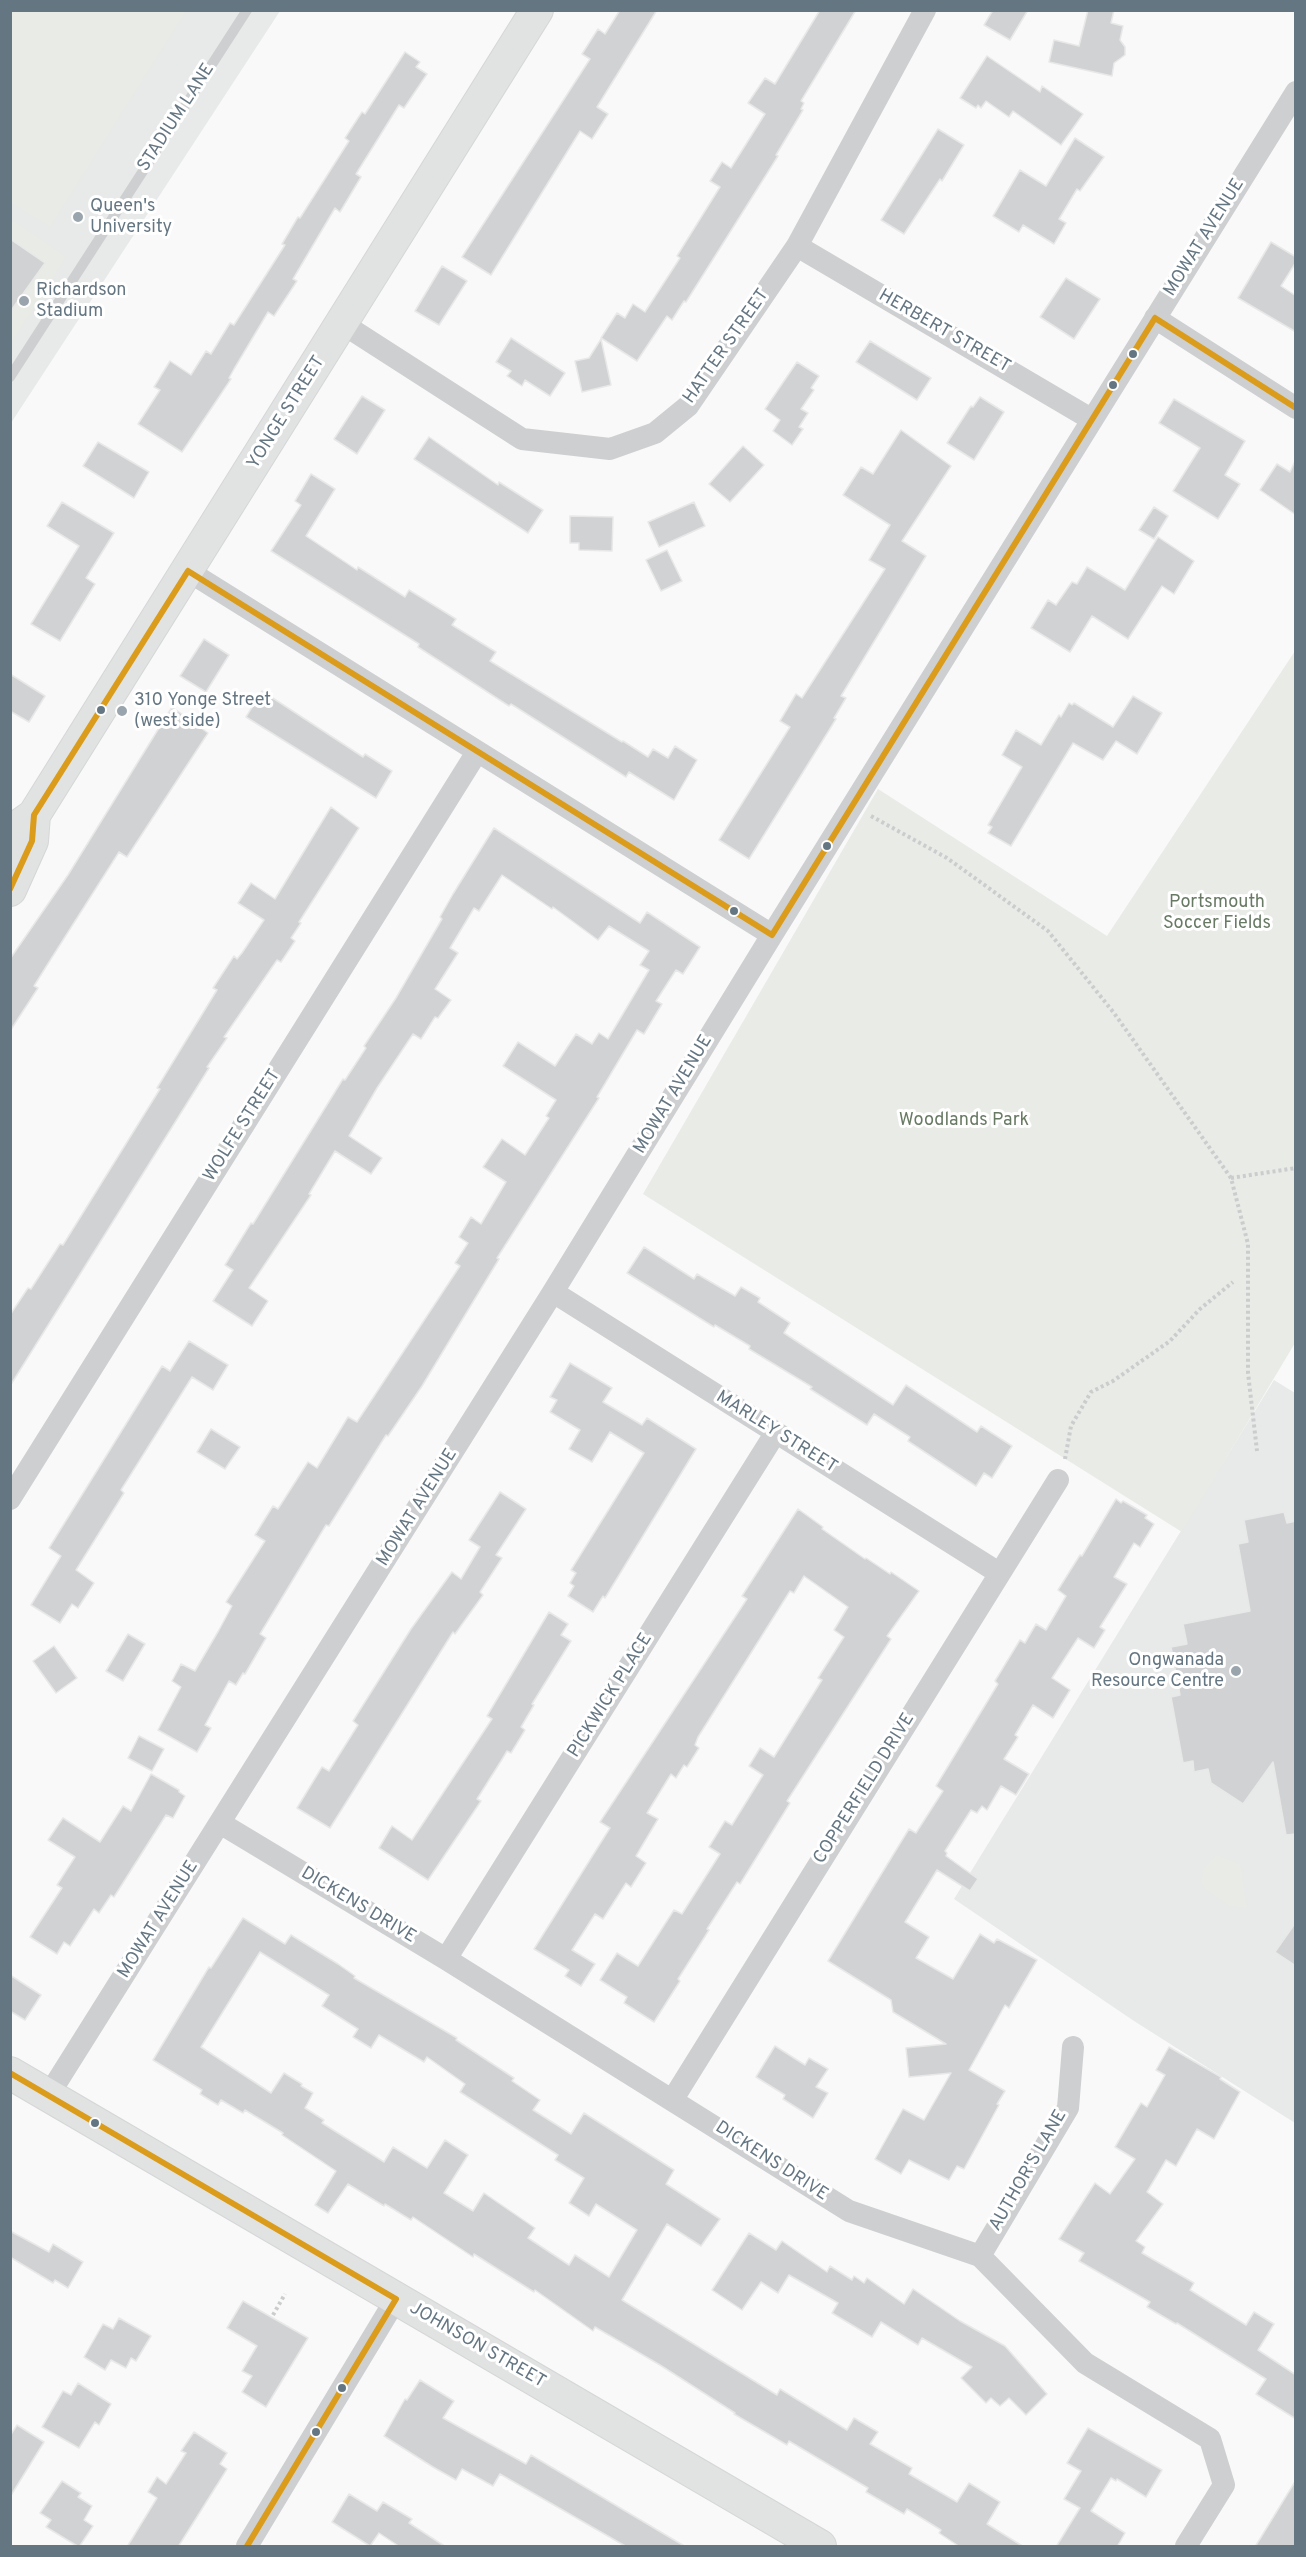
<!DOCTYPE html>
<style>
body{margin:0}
#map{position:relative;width:1306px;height:2557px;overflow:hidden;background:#f9f9f9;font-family:Overpass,sans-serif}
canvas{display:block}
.frame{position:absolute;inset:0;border:12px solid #657683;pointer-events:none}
</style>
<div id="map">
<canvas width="1306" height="2557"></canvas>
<div class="frame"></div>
</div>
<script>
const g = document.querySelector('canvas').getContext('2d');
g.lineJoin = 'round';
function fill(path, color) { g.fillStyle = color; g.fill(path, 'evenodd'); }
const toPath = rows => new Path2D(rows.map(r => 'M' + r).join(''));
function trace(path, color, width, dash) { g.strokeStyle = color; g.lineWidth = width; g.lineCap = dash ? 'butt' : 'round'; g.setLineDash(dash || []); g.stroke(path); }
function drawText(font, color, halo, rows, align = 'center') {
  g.font = font + ' Overpass,sans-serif'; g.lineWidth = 6; g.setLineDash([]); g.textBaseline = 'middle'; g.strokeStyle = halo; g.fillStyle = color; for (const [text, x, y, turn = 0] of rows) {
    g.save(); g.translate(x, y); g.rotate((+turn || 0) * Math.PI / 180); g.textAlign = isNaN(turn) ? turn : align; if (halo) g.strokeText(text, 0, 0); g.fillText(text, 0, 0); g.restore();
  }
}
fill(toPath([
 [11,11,280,11,11,423],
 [1274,1380,1295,1393,1295,2123,1134,2021,954,1899]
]), '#e8e9e9');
fill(toPath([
 [10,11,186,11,50,227,11,202],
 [11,219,66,257,11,344],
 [1295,651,1295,1343,1182,1532,643,1194,878,789,1107,936],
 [1216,1855,1240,1864,1247,1908,1229,1906,1205,1889,1201,1882,1204,1868]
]), '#e8ebe6');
const building = toPath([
 [620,10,657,10,597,107,608,114,592,139,580,131,491,275,462,257,590,59,582,54,598,29,605,34,620,10],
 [820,10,856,10,801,101,804,103,801,109,803,110,776,155,778,156,686,302,684,301,672,320,667,316,637,361,601,338,617,313,625,318,633,304,645,312,680,258,677,256,720,187,710,181,722,162,731,168,765,114,748,103,765,78,775,84,820,10],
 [993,10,1028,10,1010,40,984,25,993,10],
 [1088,10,1114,10,1111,23,1123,26,1120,40,1125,47,1125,55,1114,63,1112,76,1049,62,1054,40,1079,46,1088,10],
 [405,52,420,62,416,67,427,74,404,108,399,105,356,174,361,177,340,212,335,208,293,279,297,281,274,316,268,312,234,369,229,378,231,379,182,452,138,424,160,390,154,387,170,361,191,375,206,351,211,354,230,323,234,325,285,245,282,244,298,217,300,218,349,141,345,138,362,112,365,114,405,52],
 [987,56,1040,92,1042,86,1083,114,1061,145,1013,111,1009,117,986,101,981,108,978,105,976,108,960,98,987,56],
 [938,129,964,145,942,181,940,179,904,234,881,220,938,129],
 [1075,138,1104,157,1080,191,1077,189,1059,219,1066,223,1054,244,1023,225,1019,232,993,216,1020,170,1046,186,1075,138],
 [10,239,45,263,10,312,10,239],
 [1271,242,1296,257,1296,262,1281,286,1296,296,1296,332,1238,298,1271,242],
 [442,266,467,281,439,325,415,311,442,266],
 [1066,278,1100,299,1074,339,1040,317,1066,278],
 [511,338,565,373,550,396,525,380,522,386,507,376,511,371,496,362,511,338],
 [601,339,611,385,582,392,575,361,589,358,601,339],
 [870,341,931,378,917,400,856,362,870,341],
 [797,362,819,376,811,388,814,390,801,409,808,413,799,427,803,429,792,445,773,431,780,420,765,409,797,362],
 [362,396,385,410,357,454,334,439,362,396],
 [980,397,1004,412,974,460,947,443,971,406,973,407,980,397],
 [1174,399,1245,441,1225,475,1240,484,1218,519,1173,491,1200,448,1159,423,1174,399],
 [901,430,951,466,902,541,926,556,841,696,846,698,834,718,836,719,749,859,719,840,790,727,780,721,796,694,802,698,885,569,869,560,890,525,843,495,861,467,873,474,901,430],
 [429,437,498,485,499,482,543,510,528,533,414,459,429,437],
 [98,442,149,472,134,498,83,466,98,442],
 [743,446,764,465,730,502,709,484,743,446],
 [1296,459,1296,515,1260,490,1277,464,1290,472,1296,459],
 [311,474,335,489,306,536,357,570,358,567,405,597,409,590,456,619,452,625,496,652,490,661,622,742,623,741,648,757,653,749,668,758,675,746,697,760,674,800,629,772,626,777,511,704,509,706,418,647,419,644,271,551,301,505,295,501,311,474],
 [62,502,114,533,86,578,95,584,60,641,31,624,79,546,47,526,62,502],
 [694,502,705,526,659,547,648,522,694,502],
 [1154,507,1168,516,1154,539,1139,530,1154,507],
 [570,516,613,517,612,551,579,550,579,543,570,543,570,516],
 [1158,537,1194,561,1174,594,1162,586,1128,639,1092,616,1070,652,1031,628,1048,600,1056,605,1072,582,1077,584,1087,567,1125,590,1158,537],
 [667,550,682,581,661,591,646,560,667,550],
 [204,639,229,655,206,692,180,676,204,639],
 [10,674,45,696,29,722,10,711,10,674],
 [262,691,363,757,365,754,392,771,376,798,246,717,262,691],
 [1133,696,1162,713,1137,754,1116,741,1103,760,1073,743,1011,846,988,833,992,827,988,825,1022,767,1002,755,1016,730,1041,745,1059,715,1061,717,1069,703,1072,705,1074,703,1113,727,1133,696],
 [172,707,208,733,127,857,119,852,49,962,34,986,38,988,10,1031,10,959,68,875,172,707],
 [331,807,359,828,299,922,301,923,291,938,295,941,281,962,277,960,224,1037,227,1038,207,1067,209,1068,10,1386,10,1315,28,1288,31,1289,60,1244,63,1245,160,1089,157,1088,217,990,213,988,234,956,237,959,242,953,264,920,238,903,251,883,275,899,331,807],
 [494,828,640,923,647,912,700,947,683,974,676,970,656,1001,662,1004,644,1034,637,1030,597,1097,599,1098,497,1258,499,1259,422,1386,388,1436,386,1435,329,1526,326,1525,260,1634,266,1638,245,1674,243,1673,236,1685,229,1681,205,1725,211,1728,197,1752,158,1730,181,1687,172,1681,181,1664,195,1671,219,1630,232,1606,226,1602,265,1541,255,1535,273,1506,278,1509,308,1462,317,1468,348,1417,357,1422,460,1266,455,1263,468,1243,459,1237,471,1217,481,1224,506,1182,483,1167,502,1139,525,1155,549,1118,546,1116,556,1100,503,1066,518,1042,555,1066,576,1034,592,1044,599,1033,608,1039,649,970,640,965,649,951,609,926,598,940,553,907,552,909,502,875,479,911,474,908,450,948,458,953,435,989,451,1000,438,1018,435,1017,421,1039,413,1034,377,1088,349,1136,382,1158,371,1174,335,1151,309,1194,311,1195,249,1288,268,1301,252,1326,213,1301,233,1270,225,1265,251,1223,253,1224,343,1079,345,1080,366,1048,364,1046,396,998,442,919,440,917,453,894,494,828],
 [644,1247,694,1279,697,1274,735,1296,741,1287,760,1298,758,1302,790,1323,784,1333,893,1405,906,1385,977,1432,981,1426,1012,1446,992,1478,984,1473,976,1486,908,1441,910,1437,874,1414,867,1425,810,1389,812,1387,749,1349,750,1346,715,1325,714,1327,627,1273,644,1247],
 [189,1341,228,1365,213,1390,192,1377,121,1490,124,1493,76,1570,94,1583,78,1608,72,1604,60,1623,31,1605,61,1556,49,1548,162,1366,170,1371,189,1341],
 [570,1363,612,1388,603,1402,642,1425,647,1418,696,1449,605,1598,603,1596,593,1612,568,1596,574,1586,570,1583,576,1573,571,1570,644,1453,610,1432,592,1462,569,1449,580,1430,550,1412,557,1400,550,1397,570,1363],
 [211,1429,240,1447,225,1469,197,1452,211,1429],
 [500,1492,526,1509,496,1555,502,1558,480,1592,483,1595,455,1634,453,1632,330,1828,297,1808,322,1767,329,1771,358,1725,353,1721,411,1629,452,1572,461,1579,480,1547,469,1540,500,1492],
 [1116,1499,1121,1503,1123,1501,1147,1515,1145,1518,1154,1524,1140,1547,1134,1543,1114,1577,1127,1584,1100,1627,1105,1630,1094,1648,1078,1638,1052,1678,1070,1690,1053,1718,1033,1705,1015,1735,1018,1737,1004,1759,1029,1774,1016,1795,1001,1786,987,1810,982,1806,977,1813,971,1810,945,1851,947,1853,946,1856,978,1879,970,1891,937,1870,905,1922,929,1937,916,1958,953,1979,980,1934,994,1943,997,1939,1037,1960,1009,2008,1005,2005,969,2070,1005,2091,997,2104,999,2105,964,2169,957,2166,949,2180,909,2160,901,2174,875,2159,903,2109,924,2120,951,2073,909,2077,906,2048,946,2044,893,2012,891,2000,828,1961,909,1829,916,1833,943,1791,936,1786,998,1684,995,1681,1020,1640,1025,1643,1036,1624,1046,1630,1066,1596,1058,1590,1080,1555,1082,1556,1116,1499],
 [798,1509,823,1527,822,1529,865,1559,866,1558,890,1574,891,1572,919,1591,887,1636,891,1639,787,1801,790,1803,740,1884,737,1882,707,1929,709,1930,678,1979,680,1981,654,2022,624,2003,627,1997,600,1980,617,1953,638,1966,674,1910,682,1914,720,1854,709,1847,725,1821,732,1825,763,1775,749,1766,760,1748,774,1757,822,1680,818,1678,844,1637,834,1630,848,1607,804,1576,794,1593,790,1591,698,1737,695,1745,699,1748,687,1767,684,1765,676,1778,671,1774,647,1813,658,1819,636,1856,646,1863,631,1887,626,1883,603,1919,595,1914,572,1950,595,1964,581,1986,565,1976,569,1970,534,1949,610,1828,600,1822,747,1599,742,1596,798,1509],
 [1284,1512,1287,1523,1296,1521,1296,1834,1286,1835,1273,1762,1243,1804,1211,1783,1208,1769,1194,1772,1193,1761,1183,1763,1171,1697,1180,1695,1171,1647,1187,1644,1183,1624,1250,1611,1238,1544,1248,1542,1244,1520,1284,1512],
 [549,1612,568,1624,561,1635,571,1641,532,1704,534,1705,521,1727,525,1730,511,1753,507,1751,501,1761,477,1799,481,1801,428,1880,379,1848,392,1826,412,1840,492,1719,487,1716,549,1612],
 [128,1634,145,1644,123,1681,106,1671,128,1634],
 [54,1646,77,1678,56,1693,33,1661,54,1646],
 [139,1736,164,1749,152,1771,128,1758,139,1736],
 [151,1774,179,1790,179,1792,185,1796,173,1818,166,1815,114,1897,111,1895,99,1913,94,1909,70,1946,64,1942,57,1954,30,1937,62,1888,57,1885,75,1857,48,1840,63,1818,100,1842,123,1806,131,1811,151,1774],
 [243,1918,285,1944,291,1935,338,1964,355,1976,354,1978,457,2038,456,2040,514,2078,512,2081,540,2100,533,2110,571,2134,584,2113,674,2170,666,2184,720,2219,701,2246,667,2224,622,2300,777,2395,780,2389,847,2430,854,2418,878,2432,870,2444,912,2468,909,2474,957,2502,969,2483,1000,2502,987,2524,1024,2547,960,2547,939,2533,941,2530,907,2509,904,2514,866,2492,868,2488,789,2441,787,2445,734,2414,735,2413,660,2365,595,2327,593,2331,535,2290,534,2292,474,2254,473,2257,413,2217,411,2220,385,2204,384,2206,348,2184,328,2213,315,2205,336,2171,282,2135,283,2133,245,2110,243,2113,221,2100,218,2105,200,2094,202,2090,153,2060,209,1967,211,1968,243,1918],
 [260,1952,329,1995,322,2006,358,2029,353,2037,371,2048,379,2035,424,2062,427,2057,465,2084,460,2092,558,2155,555,2160,584,2178,569,2203,589,2216,596,2204,637,2230,609,2277,575,2255,569,2265,528,2238,535,2228,484,2193,473,2211,444,2193,468,2155,445,2140,427,2168,393,2147,384,2162,322,2123,324,2120,305,2108,313,2093,301,2086,302,2084,284,2073,271,2093,201,2047,260,1952],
 [1296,1922,1296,1966,1275,1952,1296,1922],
 [10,1975,41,1995,25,2020,10,2011,10,1975],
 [775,2046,805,2065,809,2058,828,2069,816,2087,828,2093,813,2118,783,2099,785,2095,756,2077,775,2046],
 [1169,2047,1221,2077,1220,2079,1240,2092,1214,2139,1197,2129,1176,2166,1166,2160,1147,2192,1163,2204,1136,2241,1145,2247,1142,2253,1194,2283,1190,2290,1246,2325,1254,2312,1274,2324,1258,2350,1296,2375,1296,2419,1256,2394,1266,2379,1177,2323,1176,2324,1147,2307,1150,2302,1079,2261,1084,2253,1059,2239,1095,2183,1110,2194,1135,2159,1115,2147,1141,2103,1147,2107,1165,2075,1156,2070,1169,2047],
 [10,2231,49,2252,53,2244,83,2262,68,2288,55,2280,53,2283,10,2257,10,2231],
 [749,2233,776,2250,782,2241,827,2272,830,2266,852,2280,854,2276,864,2283,867,2278,904,2304,913,2289,960,2321,1005,2346,1047,2394,1026,2415,1009,2398,1000,2406,991,2398,986,2403,961,2378,972,2367,922,2338,918,2345,881,2322,872,2337,832,2313,838,2303,789,2275,778,2293,761,2282,742,2310,712,2290,749,2233],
 [243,2301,308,2338,266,2407,242,2392,252,2376,242,2371,257,2346,227,2328,243,2301],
 [119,2318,151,2336,136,2361,131,2358,126,2368,111,2360,105,2370,84,2357,103,2324,113,2329,119,2318],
 [420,2380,454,2401,443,2418,526,2464,531,2455,686,2547,627,2547,500,2474,493,2486,462,2469,456,2480,433,2467,384,2436,405,2399,407,2400,420,2380],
 [78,2383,111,2404,99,2425,95,2422,79,2448,42,2427,63,2391,71,2395,78,2383],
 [17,2425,44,2442,10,2497,10,2436,17,2425],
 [1088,2428,1162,2470,1146,2497,1117,2479,1116,2481,1111,2478,1091,2511,1125,2533,1117,2547,1056,2547,1080,2508,1064,2499,1081,2471,1067,2463,1088,2428],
 [194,2432,227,2453,220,2464,227,2469,178,2547,127,2547,157,2498,148,2492,157,2477,166,2484,186,2453,181,2451,194,2432],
 [1296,2480,1296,2547,1255,2547,1296,2480],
 [62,2481,81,2493,78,2497,92,2506,84,2520,93,2526,79,2547,46,2527,51,2520,40,2513,62,2481],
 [349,2494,377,2511,383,2502,412,2519,409,2523,446,2547,400,2547,379,2533,370,2546,332,2522,349,2494]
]);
fill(building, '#d0d2d3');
trace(building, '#e8e8e8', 1.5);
const secondary = toPath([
 [10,832,34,815,537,10],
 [10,890,32,841,34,815],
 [10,2073,820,2546]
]);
trace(secondary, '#d5d6d7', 34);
trace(toPath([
 [871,816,947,858,1048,931,1114,1013,1231,1178,1248,1244,1248,1373,1257,1451],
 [1231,1178,1296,1168],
 [1065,1459,1071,1426,1091,1392,1113,1381,1170,1341,1200,1309,1233,1282],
 [273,2315,285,2294]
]), '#cbcccd', 4, [3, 3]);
trace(toPath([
 [10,377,247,10]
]), '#cecfd0', 10);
trace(toPath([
 [797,246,1091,419],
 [1155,318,1296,408],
 [343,324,522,439,610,449,655,433,688,406,797,246,925,10],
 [188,571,772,935],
 [553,1292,999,1573],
 [10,1499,477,752],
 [220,1823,446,1959,849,2211,980,2256,1085,2363,1210,2439,1224,2485,1186,2546],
 [446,1959,776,1432],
 [48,2096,553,1292,772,935,1296,92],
 [673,2099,1058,1480],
 [980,2256,1068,2108,1073,2047],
 [247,2546,396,2299]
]), '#cecfd0', 22);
trace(secondary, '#e1e2e2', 32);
trace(toPath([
 [1155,318,1296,408],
 [188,571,772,935],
 [10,889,32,841,34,815,188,571],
 [772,935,1155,318],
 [10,2073,396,2299],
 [247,2546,396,2299]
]), '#da9c1a', 6);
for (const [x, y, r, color] of [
 [78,217,6,"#99a4ac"],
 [24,301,6,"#99a4ac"],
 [1133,354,5,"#657683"],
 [1113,385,5,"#657683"],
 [101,710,5,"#657683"],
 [122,711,6,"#99a4ac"],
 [827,846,5,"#657683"],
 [734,911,5,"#657683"],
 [1236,1671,6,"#99a4ac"],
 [95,2123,5,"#657683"],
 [342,2388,5,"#657683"],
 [316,2432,5,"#657683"]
]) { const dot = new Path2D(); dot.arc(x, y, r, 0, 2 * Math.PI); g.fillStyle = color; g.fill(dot); trace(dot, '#fff', 2); }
drawText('18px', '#657683', '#fff', [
 ["STADIUM LANE",177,118,-57],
 ["MOWAT AVENUE",1205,238,-58],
 ["HERBERT STREET",944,332,30],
 ["HATTER STREET",727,347,-55],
 ["YONGE STREET",287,413,-58],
 ["MOWAT AVENUE",674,1095,-59],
 ["WOLFE STREET",243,1126,-58],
 ["MARLEY STREET",776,1433,32],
 ["MOWAT AVENUE",418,1508,-58],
 ["PICKWICK PLACE",611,1696,-58],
 ["COPPERFIELD DRIVE",865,1789,-58],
 ["DICKENS DRIVE",358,1906,31],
 ["MOWAT AVENUE",159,1920,-58],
 ["DICKENS DRIVE",771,2162,33],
 ["AUTHOR'S LANE",1029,2171,-60],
 ["JOHNSON STREET",477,2346,30]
]);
drawText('18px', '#657683', '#fff', [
 ["Queen's",90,207],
 ["University",90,228],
 ["Richardson",36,291],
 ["Stadium",36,312],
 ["310 Yonge Street",134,701],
 ["(west side)",134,722],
 ["Ongwanada",1224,1661,"right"],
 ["Resource Centre",1224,1682,"right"]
], 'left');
drawText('18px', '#687a64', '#fff', [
 ["Portsmouth",1217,903],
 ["Soccer Fields",1217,924],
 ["Woodlands Park",964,1121]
]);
</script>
